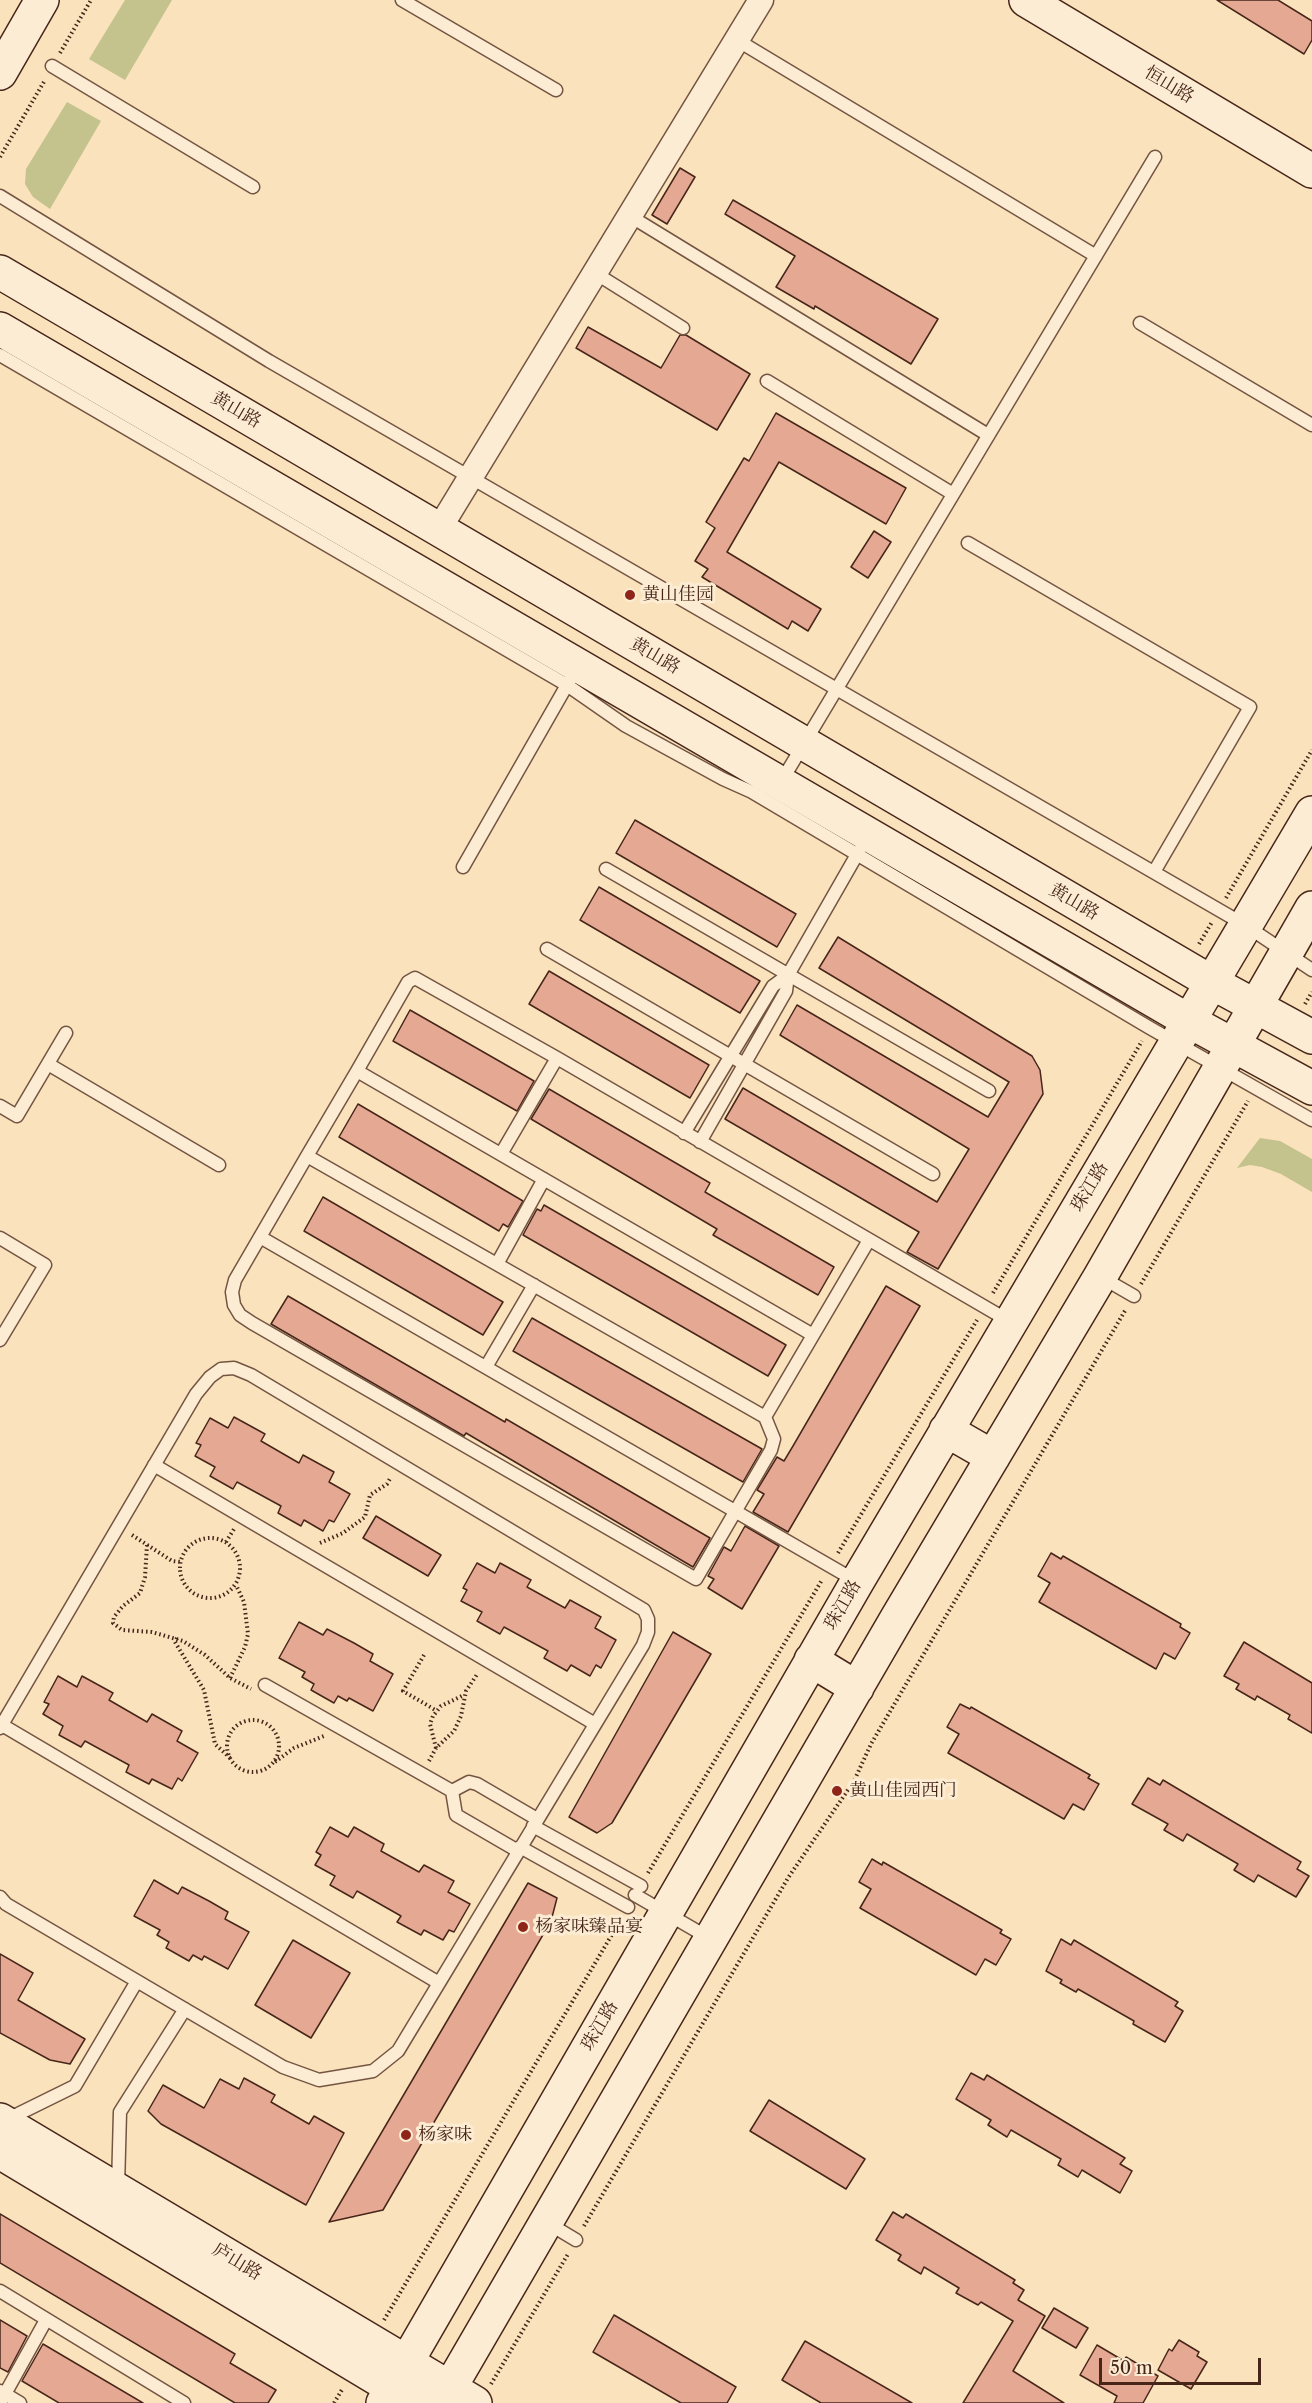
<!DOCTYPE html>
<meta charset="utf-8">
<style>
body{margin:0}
#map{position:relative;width:1312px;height:2403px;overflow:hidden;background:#fae2bc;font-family:"Libre Caslon Text",serif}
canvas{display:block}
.scale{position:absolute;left:1099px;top:2358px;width:162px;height:27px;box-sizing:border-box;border:3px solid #47261a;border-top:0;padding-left:8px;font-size:18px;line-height:21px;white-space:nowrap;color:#47261a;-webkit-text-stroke:4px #fcecd3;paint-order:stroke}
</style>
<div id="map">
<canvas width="1312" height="2403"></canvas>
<div class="scale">50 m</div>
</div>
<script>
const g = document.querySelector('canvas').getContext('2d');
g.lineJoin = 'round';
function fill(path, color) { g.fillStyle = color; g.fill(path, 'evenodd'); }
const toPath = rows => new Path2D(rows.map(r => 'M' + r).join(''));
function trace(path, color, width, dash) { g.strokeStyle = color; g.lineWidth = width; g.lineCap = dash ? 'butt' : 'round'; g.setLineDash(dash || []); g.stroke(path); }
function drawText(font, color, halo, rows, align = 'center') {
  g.font = font + ' "Libre Caslon Text","Noto Serif SC",serif'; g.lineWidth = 6; g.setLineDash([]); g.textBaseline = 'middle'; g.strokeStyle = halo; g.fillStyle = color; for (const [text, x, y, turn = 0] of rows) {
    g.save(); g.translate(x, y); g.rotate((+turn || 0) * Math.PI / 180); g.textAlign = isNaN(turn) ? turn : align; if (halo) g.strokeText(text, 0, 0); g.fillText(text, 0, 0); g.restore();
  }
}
fill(toPath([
 [125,0,172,0,125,80,89,59],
 [67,102,101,121,50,209,33,197,25,184,26,169],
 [1260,1138,1280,1141,1312,1159,1312,1192,1281,1174,1262,1167,1250,1165,1237,1168]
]), '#c4c28d');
const building = toPath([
 [1217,0,1278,0,1312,21,1312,40,1304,54,1217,0],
 [680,168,695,177,667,224,652,215,680,168],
 [733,200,938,319,911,364,815,306,814,309,776,287,795,256,725,214,733,200],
 [588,327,661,368,680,335,686,335,750,374,717,430,576,348,588,327],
 [776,413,906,488,886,524,779,462,727,552,821,609,808,631,792,621,788,629,702,577,708,569,695,561,715,528,706,522,744,458,749,461,776,413],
 [874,531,891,542,868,578,851,567,874,531],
 [635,820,796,914,777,947,616,853,635,820],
 [599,887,760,981,740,1013,580,920,599,887],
 [838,937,1032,1056,1040,1070,1043,1094,938,1269,907,1252,919,1232,725,1119,743,1088,937,1202,969,1149,780,1035,797,1005,988,1117,1009,1082,819,968,838,937],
 [549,971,709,1065,690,1098,529,1004,549,971],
 [410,1010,534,1081,517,1111,393,1041,410,1010],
 [549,1089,710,1183,705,1192,834,1267,818,1295,713,1235,717,1229,531,1119,549,1089],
 [358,1104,523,1201,508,1227,503,1224,499,1231,339,1137,358,1104],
 [323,1197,503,1302,483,1335,304,1231,323,1197],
 [544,1205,786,1345,768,1376,523,1235,537,1209,541,1211,544,1205],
 [886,1286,920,1306,788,1532,753,1512,764,1494,757,1490,777,1457,784,1461,793,1446,886,1286],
 [288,1296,505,1422,506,1419,710,1538,693,1567,466,1433,464,1436,271,1324,288,1296],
 [532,1318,762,1449,743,1482,513,1351,532,1318],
 [234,1417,265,1434,261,1441,299,1463,303,1455,334,1472,329,1482,350,1494,334,1522,329,1520,323,1531,304,1520,301,1526,278,1513,281,1506,237,1482,233,1489,210,1476,215,1467,195,1456,201,1445,196,1443,210,1418,228,1428,234,1417],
 [376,1516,441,1555,428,1576,363,1538,376,1516],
 [745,1526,779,1546,742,1609,708,1588,714,1579,708,1576,724,1547,731,1551,745,1526],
 [1051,1553,1061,1559,1063,1556,1181,1624,1180,1627,1190,1633,1175,1659,1164,1653,1156,1669,1039,1602,1050,1583,1038,1576,1051,1553],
 [477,1563,495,1573,500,1563,531,1580,527,1587,565,1608,570,1600,601,1617,595,1628,616,1640,601,1668,596,1665,590,1676,571,1665,567,1671,544,1658,548,1651,504,1627,500,1634,477,1621,482,1612,461,1601,467,1590,463,1588,477,1563],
 [299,1622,323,1635,327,1629,354,1643,373,1654,370,1661,393,1674,373,1711,349,1698,347,1701,338,1696,334,1703,311,1690,314,1684,302,1677,305,1672,279,1658,299,1622],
 [673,1632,711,1654,612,1823,597,1833,569,1817,673,1632],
 [1244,1642,1312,1683,1312,1733,1288,1719,1290,1715,1257,1696,1255,1700,1236,1689,1239,1684,1224,1676,1244,1642],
 [58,1676,77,1687,82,1676,113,1693,109,1700,147,1722,152,1714,182,1731,177,1741,198,1753,182,1781,178,1778,172,1789,152,1779,149,1784,126,1772,129,1765,85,1741,81,1747,59,1735,63,1726,43,1714,49,1704,44,1702,58,1676],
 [960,1704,970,1709,971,1707,1090,1775,1088,1778,1099,1784,1084,1810,1073,1804,1064,1819,948,1753,959,1734,947,1727,960,1704],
 [1148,1778,1160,1785,1163,1780,1301,1862,1297,1869,1309,1876,1296,1897,1258,1875,1254,1882,1234,1870,1238,1864,1187,1834,1183,1841,1164,1830,1168,1824,1132,1804,1148,1778],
 [330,1827,348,1837,354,1827,384,1844,381,1851,419,1872,424,1865,454,1881,448,1892,470,1904,454,1932,449,1930,443,1940,424,1930,421,1935,397,1922,401,1916,357,1891,353,1898,330,1885,335,1876,315,1865,321,1855,316,1852,330,1827],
 [872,1859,882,1865,883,1862,1002,1930,1000,1933,1011,1939,996,1965,985,1959,976,1975,860,1908,871,1889,859,1882,872,1859],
 [154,1880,178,1894,182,1887,209,1901,228,1912,225,1919,249,1932,228,1969,204,1956,202,1960,193,1955,189,1961,166,1948,169,1942,157,1935,160,1930,134,1916,154,1880],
 [528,1883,557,1898,551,1921,383,2210,329,2222,528,1883],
 [1061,1939,1071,1945,1074,1940,1178,2002,1175,2006,1183,2011,1165,2042,1133,2024,1134,2021,1078,1989,1076,1992,1060,1983,1062,1980,1046,1971,1061,1939],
 [293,1940,350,1973,311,2038,255,2005,293,1940],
 [0,1954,33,1973,18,2000,85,2039,70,2064,50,2060,0,2033,0,1954],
 [971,2073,984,2080,987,2075,1125,2158,1120,2164,1132,2171,1120,2193,1082,2170,1078,2177,1058,2165,1061,2159,1011,2130,1007,2137,988,2125,991,2120,956,2099,971,2073],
 [244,2078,275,2095,271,2102,309,2124,314,2116,344,2133,306,2205,161,2124,148,2111,163,2085,204,2108,220,2079,239,2089,244,2078],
 [769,2100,865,2159,846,2189,750,2131,769,2100],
 [893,2212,903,2218,906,2214,1015,2280,1013,2283,1024,2290,1018,2300,1045,2316,1013,2371,1064,2403,963,2403,1013,2321,981,2302,978,2305,956,2293,959,2288,924,2267,921,2274,898,2260,901,2255,876,2240,893,2212],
 [0,2214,235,2354,230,2363,276,2390,268,2403,235,2403,0,2263,0,2214],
 [1054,2308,1088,2328,1076,2348,1042,2328,1054,2308],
 [614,2315,736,2387,727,2403,681,2403,593,2352,614,2315],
 [0,2320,27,2336,8,2372,0,2368,0,2320],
 [1179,2340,1199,2352,1197,2356,1207,2362,1191,2389,1158,2370,1169,2349,1172,2351,1179,2340],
 [805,2341,912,2403,821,2403,782,2380,805,2341],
 [43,2344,143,2403,59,2403,22,2381,43,2344],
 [1097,2345,1124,2361,1126,2357,1158,2376,1143,2403,1114,2403,1117,2396,1080,2375,1097,2345]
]);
fill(building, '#e5a893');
trace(building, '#47261a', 1.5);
const lane = toPath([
 [402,0,556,90],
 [737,40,1096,256],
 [52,66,253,187],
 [0,196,269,361,1245,925,1312,970],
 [630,216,988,435],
 [595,273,683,328],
 [1140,323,1312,425],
 [0,355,567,685,626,726,723,779,752,792,1150,1028,1312,1120],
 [767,381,953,494],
 [968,543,1250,707,1154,872],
 [781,782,1155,157],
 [463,867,571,678],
 [606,869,989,1091],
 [547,949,933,1174],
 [48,1064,219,1165],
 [357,1071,813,1335],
 [0,1106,17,1116,66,1033],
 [684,1133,773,986,788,975],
 [700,1142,786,991,788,975,859,851],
 [501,1154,557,1058],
 [307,1156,765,1417,774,1439,771,1450,696,1579,252,1323,240,1315,234,1305,232,1292,235,1280,307,1156,357,1071,408,982,415,978,557,1058,1009,1321],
 [260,1237,856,1581],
 [0,1238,45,1265,0,1340],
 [497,1264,544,1179],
 [1101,1277,1134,1296],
 [486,1367,534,1285],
 [765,1417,869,1240],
 [154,1465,595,1724],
 [265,1685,452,1791,456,1815,518,1851],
 [2,1725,439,1983],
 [0,1728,196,1394,210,1377,221,1369,234,1368,251,1375,644,1610,648,1619,648,1632,643,1645,398,2051,373,2071,319,2080,283,2067,6,1904,0,1897],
 [452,1791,469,1782,477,1784,537,1819],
 [533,1826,641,1886],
 [520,1847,628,1907],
 [635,1895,709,1938],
 [6,2120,75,2086,137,1981],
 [118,2187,120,2112,185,2009],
 [546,2222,576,2240],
 [0,2291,184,2403],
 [0,2391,20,2403],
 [0,2403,46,2320]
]);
const street = toPath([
 [439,529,761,0]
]);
const secondary = toPath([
 [1026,0,1312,171],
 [0,73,42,0],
 [0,272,1211,982,1312,1037],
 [0,329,1189,1021,1312,1088],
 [946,1430,993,1457],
 [811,1660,857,1688],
 [0,2120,475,2403],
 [0,2152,418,2403],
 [383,2403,857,1582,1312,813],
 [441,2403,897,1618,1100,1277,1312,908]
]);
trace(lane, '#745542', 15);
trace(street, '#745542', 27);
trace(secondary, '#47261a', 36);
trace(toPath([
 [60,53,91,0],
 [0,157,45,80],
 [1226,898,1312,750],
 [1199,944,1212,922],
 [1305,1004,1312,992],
 [1141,1284,1248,1101],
 [993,1293,1142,1041],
 [132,1535,172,1561,181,1562],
 '180 1568a30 30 0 1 1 60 0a30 30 0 1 1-60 0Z',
 [226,1542,234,1529],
 [320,1543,343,1533,365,1517,370,1495,387,1484,391,1477],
 [147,1545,145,1577,140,1593,123,1606,114,1617,113,1623,122,1630,152,1632,183,1641,205,1655,230,1678,251,1689],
 [838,1553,977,1320],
 [177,1638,175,1642,204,1690,215,1744,230,1758],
 [424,1655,403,1691,437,1711],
 [230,1678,245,1647,248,1634,244,1602,236,1585],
 '227 1746a26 26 0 1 1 52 0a26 26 0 1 1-52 0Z',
 [436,1748,430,1724,433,1716,441,1706,464,1695],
 [429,1761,436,1748,454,1731,461,1716,466,1691,478,1673],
 [275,1762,294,1748,324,1736],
 [648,1873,822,1580],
 [584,2226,788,1878,854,1781,871,1744,1126,1309],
 [384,2320,620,1921],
 [491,2384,568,2254],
 [334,2403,343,2388]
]), '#47261a', 4, [1.5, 3]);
trace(lane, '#fcecd3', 12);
trace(street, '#fcecd3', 24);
trace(secondary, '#fcecd3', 33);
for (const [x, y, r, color] of [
 [630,595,6,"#8f2418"],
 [837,1791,6,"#8f2418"],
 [523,1927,6,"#8f2418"],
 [406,2135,6,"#8f2418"]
]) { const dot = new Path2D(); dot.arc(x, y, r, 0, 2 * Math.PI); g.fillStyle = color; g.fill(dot); trace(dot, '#fcecd3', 2); }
drawText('18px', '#47261a', '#fcecd3', [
 ["恒山路",1169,85,31],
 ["黄山路",236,410,30],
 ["黄山路",655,656,30],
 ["黄山路",1074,902,30],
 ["珠江路",1090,1187,-59],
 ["珠江路",843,1605,-60],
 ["珠江路",600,2026,-60],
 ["庐山路",237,2262,31]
]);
drawText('18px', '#47261a', '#fcecd3', [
 ["黄山佳园",642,595],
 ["黄山佳园西门",849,1791],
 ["杨家味臻品宴",535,1927],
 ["杨家味",418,2135]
], 'left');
</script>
